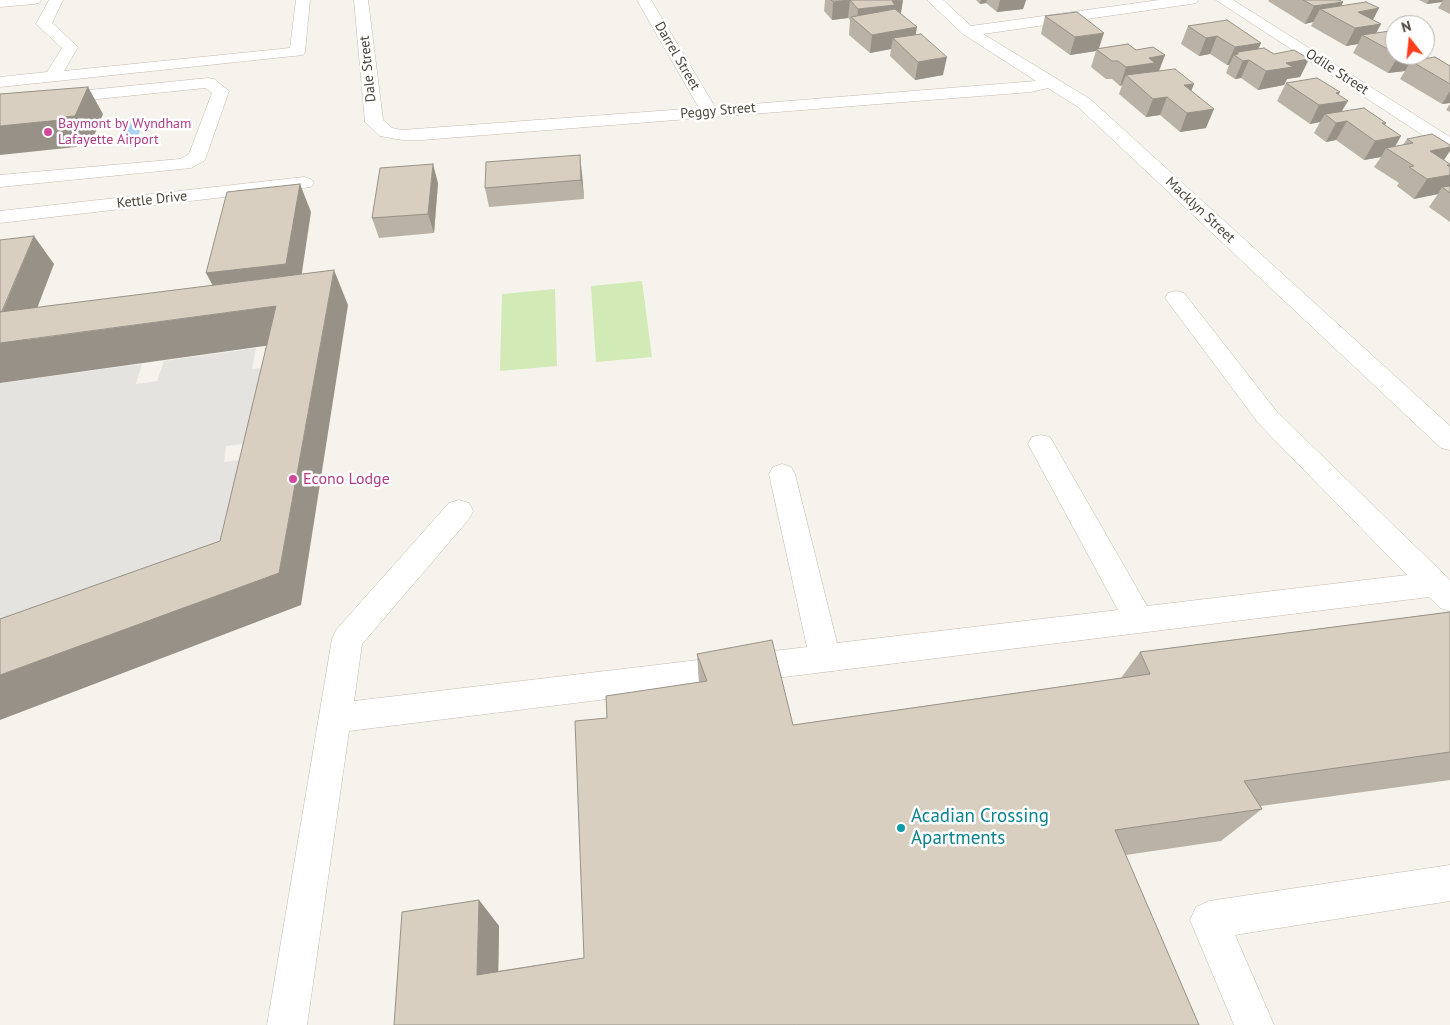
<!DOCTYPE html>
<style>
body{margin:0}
#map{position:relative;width:1450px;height:1025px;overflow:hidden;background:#f6f3ec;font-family:"PT Sans",sans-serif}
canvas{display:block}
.north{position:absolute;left:1385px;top:15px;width:50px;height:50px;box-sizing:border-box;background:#fff;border:1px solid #b7b4b0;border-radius:50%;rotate:344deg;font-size:14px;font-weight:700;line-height:20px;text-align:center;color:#4b4439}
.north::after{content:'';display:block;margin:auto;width:18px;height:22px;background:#fc3f1d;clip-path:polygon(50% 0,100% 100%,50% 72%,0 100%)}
</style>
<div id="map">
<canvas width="1450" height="1025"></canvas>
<div class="north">N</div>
</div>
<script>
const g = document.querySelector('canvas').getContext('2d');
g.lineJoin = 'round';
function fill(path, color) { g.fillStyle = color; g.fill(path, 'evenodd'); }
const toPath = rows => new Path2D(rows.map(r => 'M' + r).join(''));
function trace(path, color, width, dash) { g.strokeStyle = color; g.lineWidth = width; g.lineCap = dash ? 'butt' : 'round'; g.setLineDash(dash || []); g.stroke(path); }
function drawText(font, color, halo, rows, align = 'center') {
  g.font = font + ' "PT Sans",sans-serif'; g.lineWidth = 5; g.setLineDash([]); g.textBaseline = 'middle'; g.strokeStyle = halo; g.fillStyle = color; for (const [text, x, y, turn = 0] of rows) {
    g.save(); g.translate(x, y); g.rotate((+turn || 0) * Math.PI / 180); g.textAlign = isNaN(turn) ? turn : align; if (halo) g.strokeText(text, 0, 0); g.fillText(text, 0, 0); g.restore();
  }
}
fill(toPath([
 [642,281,652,357,596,362,591,286],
 [555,289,557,366,500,371,502,294]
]), '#d2eab5');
fill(toPath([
 [256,348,252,369,284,365,270,441,226,446,224,462,264,457,241,574,0,661,0,383,142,364,136,384,157,381,164,361]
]), '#e5e3e0');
fill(toPath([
 [145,118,138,136,118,139,126,120]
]), '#a9d4f2');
const minor = toPath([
 [0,0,41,0,39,3,34,4,0,7,0,0],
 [49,0,63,0,52,23,78,47,64,71,290,48,296,0,310,0,305,52,303,55,0,87,0,77,47,72,62,48,36,24,49,0],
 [354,0,368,0,383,120,392,128,402,130,699,108,637,0,651,0,715,107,1036,81,963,34,927,0,943,0,971,26,1159,0,1198,0,1196,3,1191,4,983,34,1090,99,1450,426,1450,450,1441,448,1078,107,1048,88,1031,92,422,140,402,140,380,136,365,122,354,0],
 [1216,0,1233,0,1450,137,1450,150,1444,149,1216,0],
 [208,78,214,79,229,91,206,157,204,161,191,168,0,187,0,175,180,159,189,154,212,93,205,88,0,109,0,99,208,78],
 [304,177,311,179,314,183,311,187,0,223,0,211,304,177],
 [1176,291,1184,293,1277,412,1450,580,1450,611,1440,608,1429,597,349,731,307,1025,267,1025,332,639,336,630,449,503,459,500,469,503,473,511,469,519,362,644,354,701,807,647,769,474,773,467,782,464,791,467,795,474,837,643,1118,610,1028,444,1032,437,1041,435,1050,437,1147,606,1407,575,1259,424,1165,298,1168,293,1176,291],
 [1450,865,1450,901,1235,935,1274,1025,1234,1025,1190,920,1196,907,1209,901,1450,865]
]);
trace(minor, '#c2bbae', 1);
fill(minor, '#fff');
fill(toPath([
 [825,0,903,0,901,14,916,34,943,75,915,80,890,56,891,49,870,53,849,35,850,20,848,18,832,20,824,11],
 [976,0,1026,0,1023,9,997,12,986,3,980,4],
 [1269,0,1341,0,1341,1,1343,2,1342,5,1381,24,1376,33,1395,34,1395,55,1424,55,1421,59,1450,66,1450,103,1442,104,1400,79,1405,71,1388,73,1353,53,1358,44,1346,46,1311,26,1313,22,1305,24,1268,1],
 [1419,0,1450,0,1450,14,1438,8,1442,2,1427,4],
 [1045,16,1099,49,1136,50,1165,55,1159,71,1191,91,1206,128,1180,132,1160,115,1146,117,1119,94,1122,85,1120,86,1112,79,1106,79,1091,67,1096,51,1070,55,1041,34],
 [1188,26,1261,43,1258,49,1274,54,1309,59,1300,77,1287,79,1284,85,1258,90,1241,78,1235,79,1226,73,1229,65,1227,65,1210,54,1199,56,1181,44],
 [1286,83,1338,94,1342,112,1385,125,1395,146,1403,145,1407,139,1444,160,1450,167,1450,222,1429,207,1438,194,1414,199,1397,186,1399,183,1374,167,1381,157,1364,160,1336,140,1326,142,1314,133,1320,122,1310,124,1277,101],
 [1450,104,1450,112,1446,110],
 [582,174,584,199,489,207,485,188],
 [438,183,434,233,379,238,372,218],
 [1450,612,1450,780,1261,806,1262,809,1221,841,1126,855,394,1025,479,900,499,926,498,971,584,958,607,718,699,683,697,654,793,725,1121,678,1140,652]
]), '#bab2a6');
fill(toPath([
 [850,0,848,18,832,20,833,2],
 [903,0,900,17,857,22,858,9,892,1],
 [981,0,987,0,986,3,980,4],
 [1000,0,1026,0,1023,9,997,12],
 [1322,0,1341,0,1340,2,1343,2,1335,17,1321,9,1320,9,1313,22,1305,24,1314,6],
 [1429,0,1443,0,1442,2,1427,4],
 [1379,8,1370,26,1358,12],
 [1381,24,1372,40,1362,35,1358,44,1346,46,1355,28],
 [917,27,914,45,893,38,891,49,870,53,872,35],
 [1104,33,1098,51,1096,49,1096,51,1070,55,1075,37],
 [1217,36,1210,54,1199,56,1206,38],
 [1261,43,1253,61,1249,60,1241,78,1235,79,1243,61,1238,52,1236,56,1234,55,1229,65,1227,65,1235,47],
 [1165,55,1158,73,1126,75,1122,85,1120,86,1126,67,1149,58],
 [1399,55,1424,55,1418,65,1411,61,1405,71,1388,73],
 [947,57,943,75,915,80,918,62],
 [1309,59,1300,77,1287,79,1284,85,1258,90,1266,71,1286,63],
 [1194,84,1187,102,1184,85],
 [88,87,103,114,91,143,78,144,76,147,0,155,0,126,62,117],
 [1450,91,1450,103,1442,104],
 [1340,92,1334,103,1348,101,1337,119,1325,114,1320,122,1310,124,1319,105,1336,93],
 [1167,97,1160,115,1146,117,1153,99],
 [1214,109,1206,128,1180,132,1187,113],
 [1347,121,1336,140,1326,142,1336,123],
 [1382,123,1386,123,1375,141,1401,136,1392,152,1386,148,1381,157,1364,160,1375,141],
 [1450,147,1450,151,1440,166,1430,151],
 [580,155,582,174,584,199,581,180],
 [433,164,438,183,434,233,428,214],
 [1447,165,1450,165,1450,166,1443,176,1450,175,1450,186,1442,187,1438,194,1414,199,1427,179],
 [300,184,311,212,299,292,221,301,206,273],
 [34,236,54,264,25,340,276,306,293,342,0,383,0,317],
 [334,270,348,305,301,605,0,720,0,675,279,573],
 [479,900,499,926,498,996,477,975]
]), '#979187');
const building = toPath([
 [831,0,899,0,892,1,895,5,858,9,850,0,833,2,831,0],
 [1303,0,1339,0,1343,2,1314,6,1303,0],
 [1366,2,1379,8,1358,12,1381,24,1355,28,1320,9,1366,2],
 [895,9,917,27,872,35,851,17,895,9],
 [1077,12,1104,33,1075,37,1045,16,1077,12],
 [1227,20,1261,43,1235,47,1217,36,1206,38,1188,26,1227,20],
 [1390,31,1395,34,1395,53,1362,35,1390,31],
 [921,34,947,57,918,62,893,38,921,34],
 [1128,44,1136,50,1153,47,1165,55,1149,58,1155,63,1126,67,1118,61,1112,61,1096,49,1128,44],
 [1264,48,1274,54,1294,50,1309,59,1286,63,1293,67,1266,71,1249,60,1243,61,1234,55,1238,54,1238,52,1264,48],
 [1435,57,1450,66,1450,84,1411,61,1435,57],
 [1175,69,1194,84,1184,85,1214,109,1187,113,1167,97,1153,99,1126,75,1175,69],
 [1317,78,1340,92,1336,93,1348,101,1319,105,1286,83,1317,78],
 [88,87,75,116,62,117,60,120,0,126,0,94,88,87],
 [1364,108,1386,123,1382,123,1401,136,1375,141,1347,121,1336,123,1325,114,1364,108],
 [1432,134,1450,145,1450,147,1430,151,1450,164,1450,165,1447,165,1450,167,1450,175,1427,179,1409,167,1414,166,1386,148,1413,143,1407,139,1432,134],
 [580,155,581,180,485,188,486,162,580,155],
 [433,164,428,214,372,218,380,168,433,164],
 [300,184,286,264,206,273,227,192,300,184],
 [1450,186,1450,193,1442,187,1450,186],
 [34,236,2,311,0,312,0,240,34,236],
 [334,270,279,573,0,675,0,619,220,541,276,306,0,343,0,312,334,270],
 [1450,612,1450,752,1244,781,1262,809,1115,830,1199,1025,394,1025,402,912,479,900,477,975,584,958,575,721,607,718,606,696,707,681,697,654,772,640,793,725,1150,674,1140,652,1450,612]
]);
fill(building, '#d8cfc1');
trace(building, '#979187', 1);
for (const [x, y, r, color] of [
 [48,132,5,"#d1479c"],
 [293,479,5,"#d1479c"],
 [901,828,5,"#0f9aa8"]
]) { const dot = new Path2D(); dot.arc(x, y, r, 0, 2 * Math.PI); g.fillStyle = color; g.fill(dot); trace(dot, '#fff', 2); }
drawText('14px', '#4b4439', '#fff', [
 ["Darrel Street",677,56,60],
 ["Dale Street",368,69,-96],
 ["Odile Street",1337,72,33],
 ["Peggy Street",718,111,-5],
 ["Kettle Drive",152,200,-6],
 ["Macklyn Street",1200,210,43]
]);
drawText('14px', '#b23c85', '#fff', [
 ["Baymont by Wyndham",58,124],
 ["Lafayette Airport",58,140]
], 'left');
drawText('16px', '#b23c85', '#fff', [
 ["Econo Lodge",303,479]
], 'left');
drawText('19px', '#0d838f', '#fff', [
 ["Acadian Crossing",911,817],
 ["Apartments",911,839]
], 'left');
</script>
